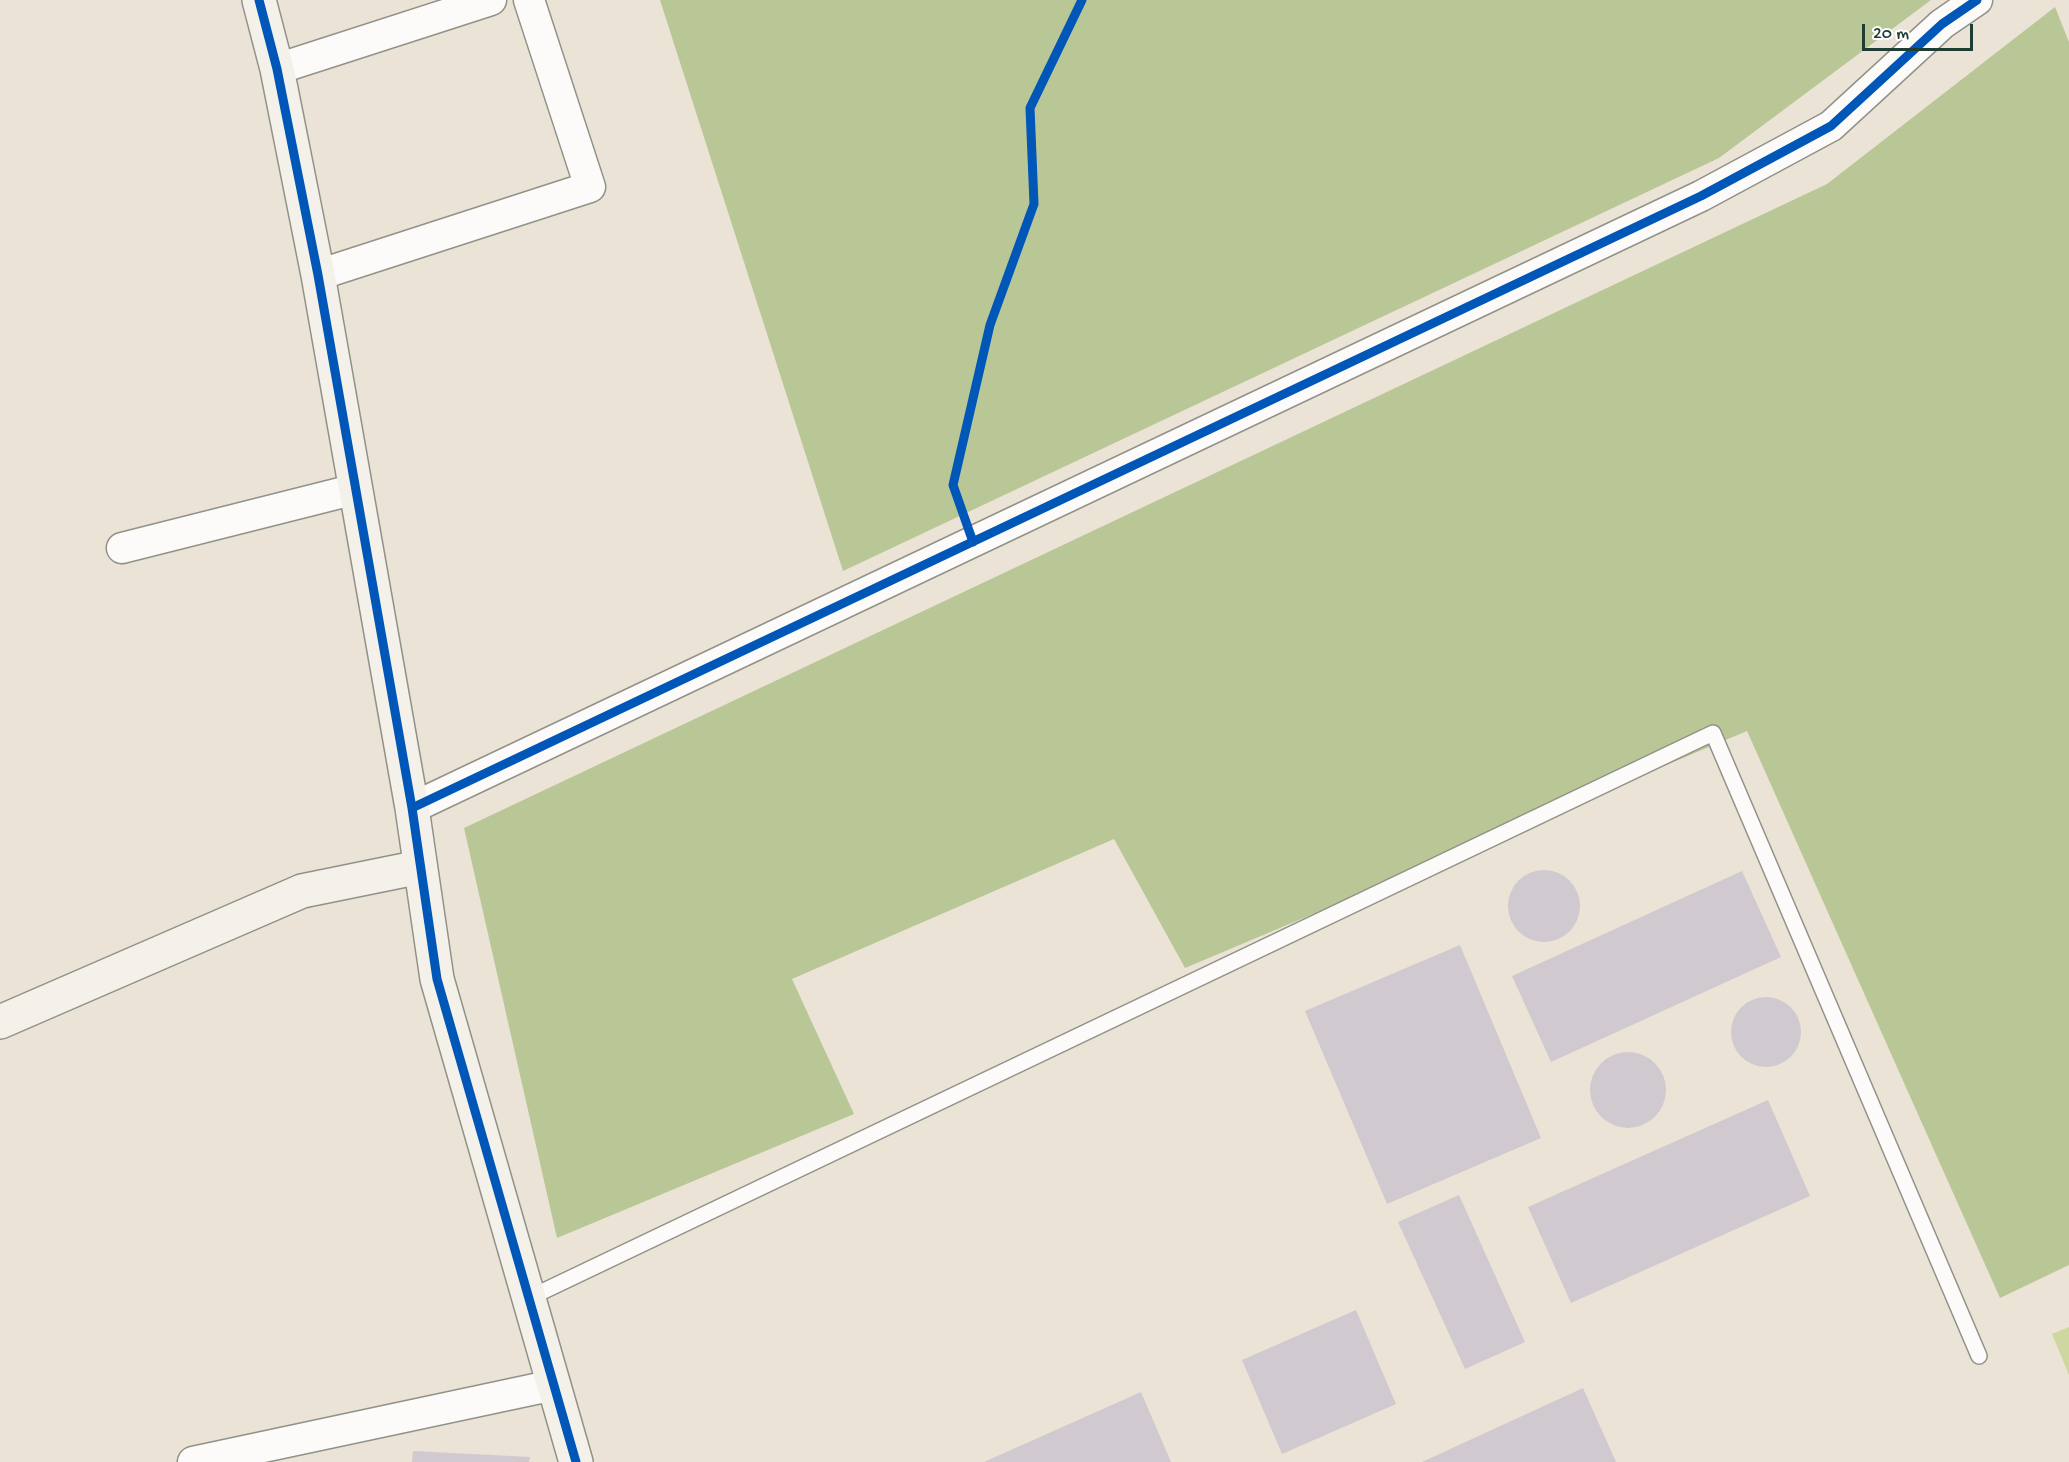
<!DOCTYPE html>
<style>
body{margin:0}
#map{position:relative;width:2069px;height:1462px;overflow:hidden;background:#ebe3d5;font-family:"Gochi Hand",sans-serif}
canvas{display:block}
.scale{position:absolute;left:1862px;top:24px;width:111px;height:27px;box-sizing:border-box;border:3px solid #1f3d34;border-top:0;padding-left:8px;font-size:18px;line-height:21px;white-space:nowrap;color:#1f3d34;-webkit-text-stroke:4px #fff;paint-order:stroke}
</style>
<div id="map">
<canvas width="2069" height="1462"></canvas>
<div class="scale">20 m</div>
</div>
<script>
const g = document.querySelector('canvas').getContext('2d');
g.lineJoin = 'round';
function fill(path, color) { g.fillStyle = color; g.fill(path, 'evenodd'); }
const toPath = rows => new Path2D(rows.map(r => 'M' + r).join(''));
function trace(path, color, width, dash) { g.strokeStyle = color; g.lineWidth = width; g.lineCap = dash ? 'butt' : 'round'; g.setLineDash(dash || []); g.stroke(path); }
fill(toPath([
 [2069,1327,2069,1375,2052,1334]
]), '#cdd79f');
fill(toPath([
 [660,0,1931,0,1719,158,843,571],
 [2055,7,2069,42,2069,1265,2000,1298,1747,731,1185,968,1114,839,792,979,854,1114,557,1238,464,828,1827,184]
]), '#b9c797');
fill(toPath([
 '1508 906a36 36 0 1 1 72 0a36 36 0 1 1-72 0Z',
 [1742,871,1781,957,1551,1062,1512,976],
 [1460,945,1541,1138,1387,1204,1305,1011],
 '1731 1032a35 35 0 1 1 70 0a35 35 0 1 1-70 0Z',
 '1590 1090a38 38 0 1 1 76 0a38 38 0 1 1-76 0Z',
 [1768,1100,1810,1196,1571,1303,1528,1207],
 [1459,1195,1525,1342,1465,1369,1398,1222],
 [1356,1310,1396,1404,1282,1454,1242,1360],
 [1583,1388,1616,1462,1422,1462],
 [1141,1392,1171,1462,984,1462],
 [413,1451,530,1457,529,1462,412,1462]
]), '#d1c9d0');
const lane = toPath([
 [529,1298,1713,733,1979,1356]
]);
const street = toPath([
 [277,69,491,0],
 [318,275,590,187,529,0],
 [122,548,356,489],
 [412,808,1701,196,1831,126,1942,24,1977,0],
 [193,1462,554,1385]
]);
const secondary = toPath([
 [259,0,277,69,318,275,412,808,437,979,576,1462],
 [0,1022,302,891,420,867]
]);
trace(lane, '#909289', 18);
trace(street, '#909289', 33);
trace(secondary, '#909289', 36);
trace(lane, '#fcfbf9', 15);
trace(street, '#fcfbf9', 30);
trace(secondary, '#f4f1ea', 33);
trace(toPath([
 [259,0,277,69,318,275,412,808,437,979,576,1462],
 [973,542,953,485,990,325,1034,204,1030,108,1082,0],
 [412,808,1701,196,1831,126,1942,24,1977,0]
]), '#0057b8', 9);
</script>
